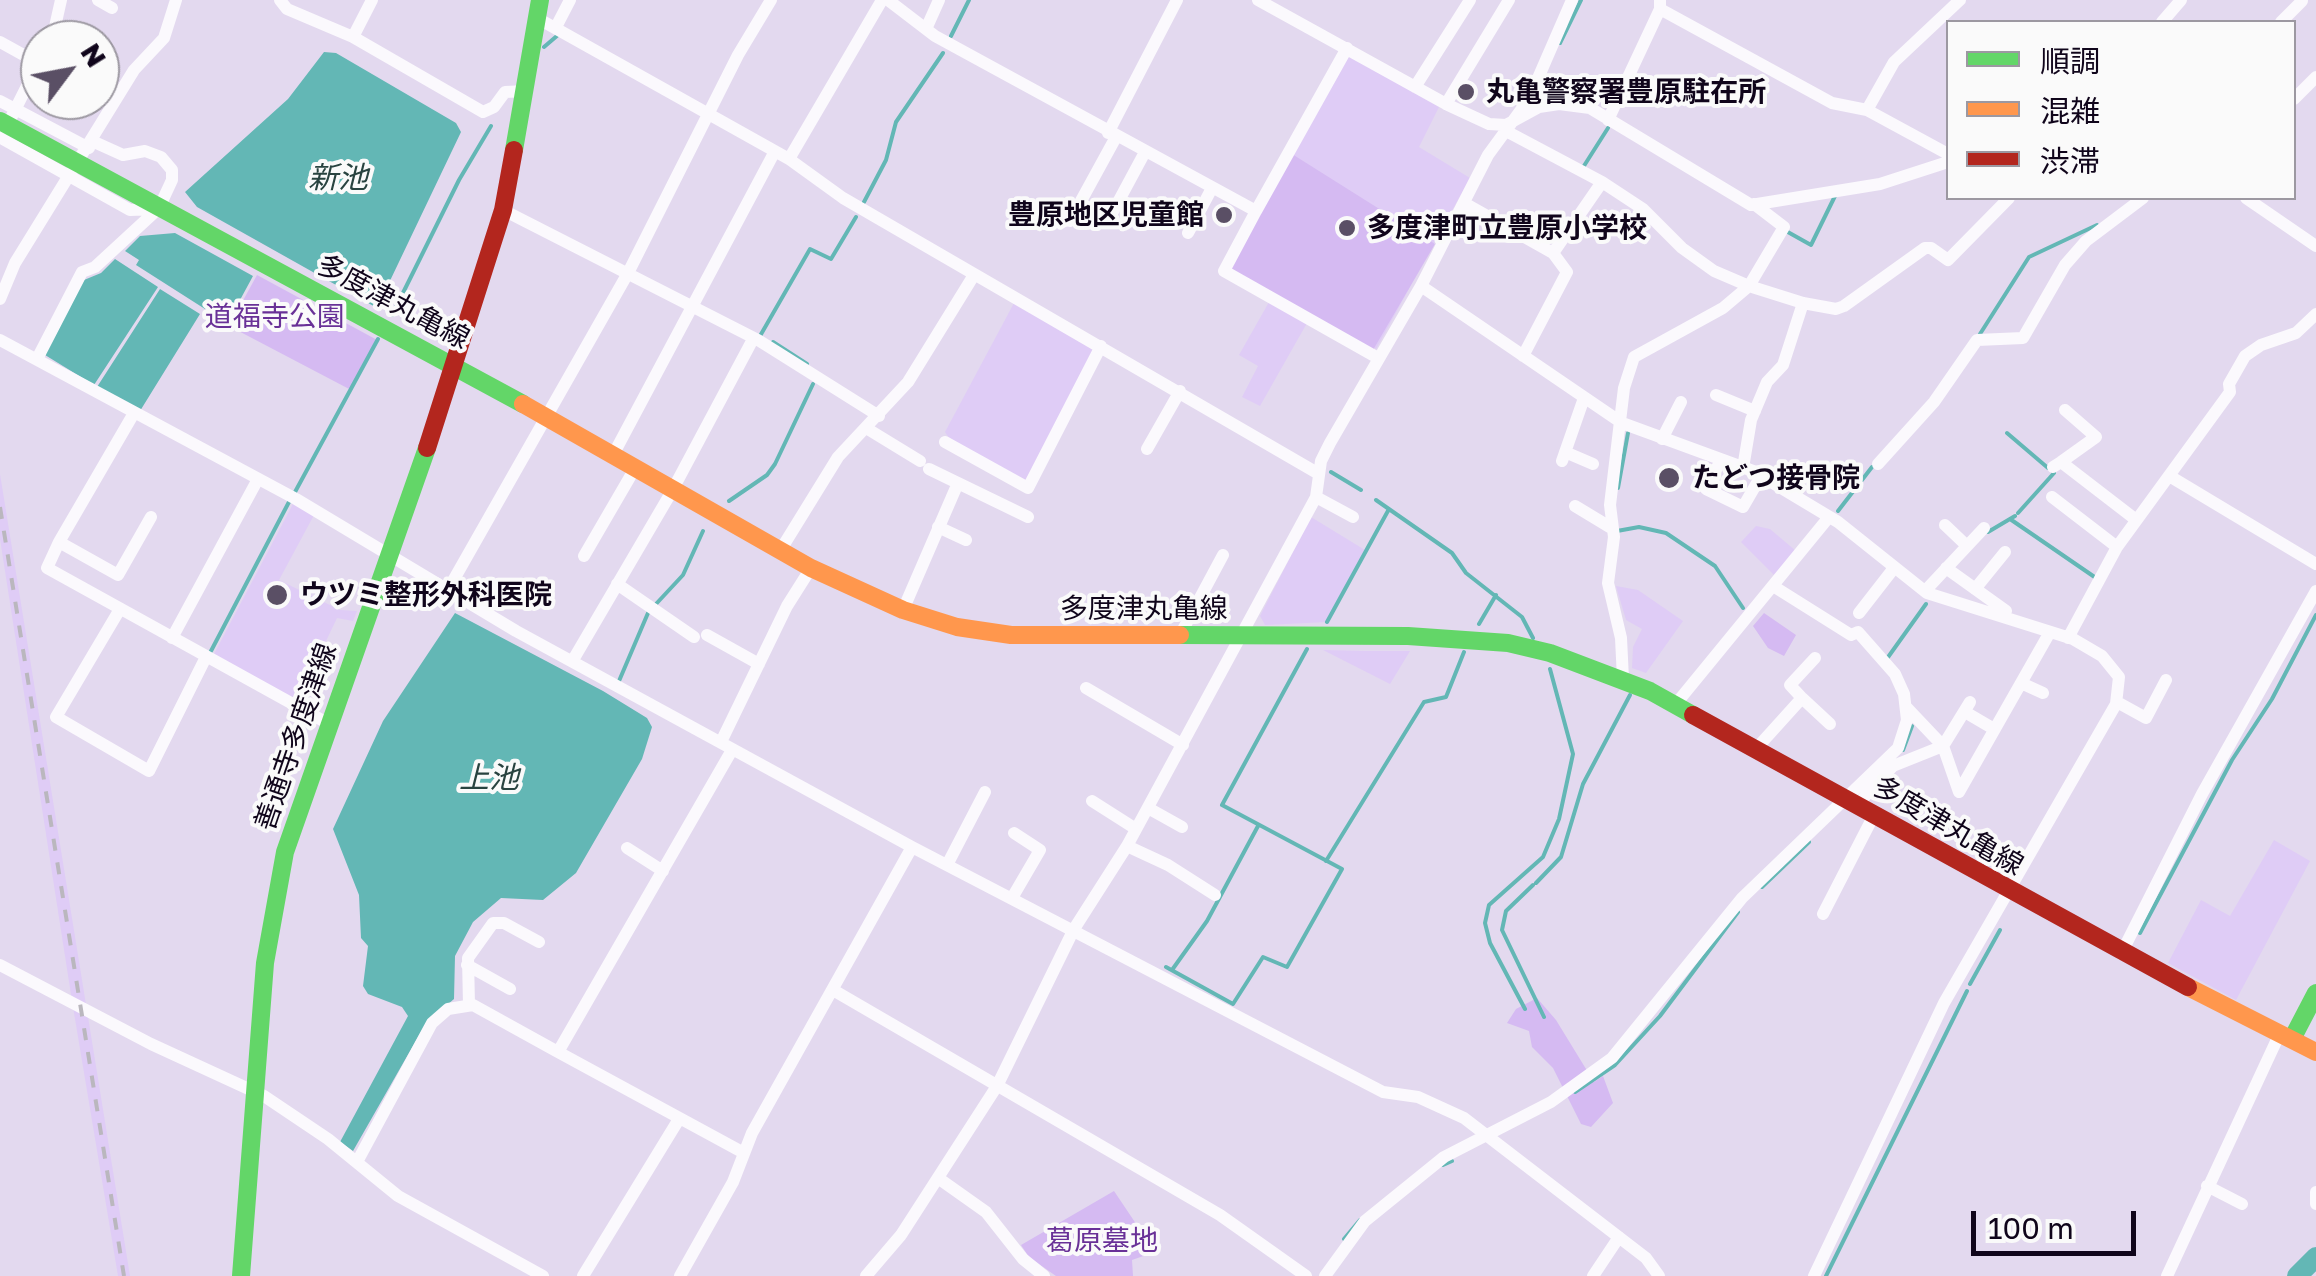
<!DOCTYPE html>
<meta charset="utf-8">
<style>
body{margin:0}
#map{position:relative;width:2316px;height:1276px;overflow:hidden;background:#e3d9ef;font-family:"Golos Text","Noto Sans JP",sans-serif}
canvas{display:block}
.legend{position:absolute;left:1946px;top:20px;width:350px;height:180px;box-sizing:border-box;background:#fafafa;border:2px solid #9c98a1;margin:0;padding:12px 18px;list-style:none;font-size:30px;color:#10051b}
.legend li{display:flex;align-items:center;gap:20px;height:50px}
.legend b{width:50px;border:2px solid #9c98a1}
.north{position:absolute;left:20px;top:20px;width:100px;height:100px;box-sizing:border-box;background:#fafafa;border:2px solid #9c98a1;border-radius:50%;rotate:58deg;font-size:28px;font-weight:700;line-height:40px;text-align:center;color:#10051b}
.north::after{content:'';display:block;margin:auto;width:35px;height:45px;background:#5a4f65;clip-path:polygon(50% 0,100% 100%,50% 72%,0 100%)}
.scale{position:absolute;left:1971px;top:1211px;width:165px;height:45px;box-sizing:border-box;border:5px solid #10051b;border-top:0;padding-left:12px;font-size:30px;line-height:35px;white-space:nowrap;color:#10051b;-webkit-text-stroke:8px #fafafa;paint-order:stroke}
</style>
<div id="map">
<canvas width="2316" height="1276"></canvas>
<ul class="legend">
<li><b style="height:12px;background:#63d668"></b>順調</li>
<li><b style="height:12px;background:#ff974d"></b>混雑</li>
<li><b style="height:12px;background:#b3261e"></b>渋滞</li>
</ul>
<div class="north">N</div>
<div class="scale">100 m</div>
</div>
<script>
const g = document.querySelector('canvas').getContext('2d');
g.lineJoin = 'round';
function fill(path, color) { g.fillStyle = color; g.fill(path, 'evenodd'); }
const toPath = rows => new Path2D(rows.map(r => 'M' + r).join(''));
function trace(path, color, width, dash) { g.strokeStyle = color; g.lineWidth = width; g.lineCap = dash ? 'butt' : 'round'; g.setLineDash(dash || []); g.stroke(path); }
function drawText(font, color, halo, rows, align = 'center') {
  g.font = font + ' "Golos Text","Noto Sans JP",sans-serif'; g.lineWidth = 8; g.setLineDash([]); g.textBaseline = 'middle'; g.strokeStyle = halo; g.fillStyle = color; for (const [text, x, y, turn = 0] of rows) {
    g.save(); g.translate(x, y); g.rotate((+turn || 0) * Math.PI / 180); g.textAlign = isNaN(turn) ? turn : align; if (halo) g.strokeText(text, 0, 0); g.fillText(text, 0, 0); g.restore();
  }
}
fill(toPath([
 [1349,56,1439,107,1419,147,1470,178,1376,349,1311,316,1260,406,1242,397,1258,366,1239,355,1273,295,1260,213],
 [1014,303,1095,351,1025,481,951,441,945,432],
 [0,474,130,1276,118,1276,72,1001,0,539],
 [294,502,314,515,279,580,340,610,357,611,353,621,337,618,297,702,213,656],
 [1311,517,1365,550,1327,622,1265,625,1260,616],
 [1756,526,1770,529,1796,551,1777,578,1741,542],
 [1616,586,1638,590,1683,621,1646,673,1632,668,1633,647,1642,629,1626,620],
 [1323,650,1365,651,1410,651,1390,684],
 [2274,840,2310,861,2236,1000,2168,963,2201,900,2230,916]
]), '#dfccf6');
fill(toPath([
 [1292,154,1435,244,1373,350,1231,269],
 [257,275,379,341,351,390,229,326],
 [1764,613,1796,635,1784,656,1768,648,1753,626],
 [1537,998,1556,1020,1594,1082,1603,1076,1613,1103,1591,1127,1581,1124,1553,1068,1532,1047,1529,1031,1507,1023,1516,1009],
 [1114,1191,1155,1252,1132,1260,1133,1276,1056,1276,1029,1257,1021,1245]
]), '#d5baf2');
fill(toPath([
 [324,52,336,53,456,123,461,132,377,308,197,207,185,192,288,99],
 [175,233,253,276,227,324,210,307,205,309,136,265,139,260,125,251,140,236],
 [115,259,158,287,94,385,45,355,84,280,101,273],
 [160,289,200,314,140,411,97,387],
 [455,613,603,691,647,718,652,727,642,759,576,873,543,900,501,898,473,922,455,956,454,999,426,1023,353,1151,340,1142,408,1016,402,1007,368,994,363,986,368,946,361,938,359,895,333,829,383,721]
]), '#63b7b5');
trace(toPath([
 [951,36,969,0],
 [1560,43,1581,0],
 [544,47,558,35],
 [1582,169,1608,128],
 [864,202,886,160,896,122,943,53],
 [1786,231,1811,245,1835,196],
 [392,315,459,180,491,126],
 [1980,334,2029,257,2097,225],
 [760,336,810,249,831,259,856,217],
 [773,342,807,364],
 [2007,433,2048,468],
 [1331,472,1361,490],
 [1618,488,1628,433],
 [295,492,378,339],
 [1376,500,1452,553,1466,573,1522,617,1533,638],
 [729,501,767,475,775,464,813,384],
 [1838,511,1872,467],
 [2018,513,2054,473],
 [2010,519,2096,578],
 [1617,531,1639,527,1666,533,1715,566,1743,608],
 [1988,532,2015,516],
 [656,604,683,575,703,531],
 [1327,622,1389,509],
 [1479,624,1496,595],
 [211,651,290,500],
 [1886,660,1926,604],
 [619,681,648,613],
 [1903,750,1912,726],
 [1326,861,1424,702,1446,697,1464,652],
 [1536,883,1561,857,1583,784,1630,695],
 [1533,885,1506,911,1502,930,1544,1017],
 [1762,887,1809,842],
 [2140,933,2232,760,2272,699,2316,615],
 [1166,967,1233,1004,1263,957,1287,967,1342,869,1222,805,1307,649],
 [1172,970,1207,921,1258,826],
 [1970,984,2000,930],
 [1525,1009,1490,943,1485,923,1489,905,1543,857,1559,819,1573,754,1550,669],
 [1575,1092,1615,1065,1660,1016,1738,912],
 [1443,1165,1452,1161],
 [1344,1239,1360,1220],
 [1826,1276,1967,991]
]), '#63b7b5', 4);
trace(toPath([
 [2297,1276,2316,1257]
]), '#63b7b5', 20);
trace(toPath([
 [98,0,112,8],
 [280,0,287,9,353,37,483,112,494,107,505,92,527,91],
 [888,0,935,36,1256,211,1347,48],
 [1258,0,1448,105,1489,124,1506,125,1539,107,1559,104,1590,108,1751,205,1880,184,1948,162],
 [1660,9,1832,103,1867,110,1948,154],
 [537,18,789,159,843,198,1319,474],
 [2162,22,2181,0],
 [2281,22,2302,1],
 [556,27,570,0],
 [926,29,939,0],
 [353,37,372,0],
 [52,40,61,0],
 [0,42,38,63],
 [40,60,1,138,130,210,156,209],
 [1415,87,1470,0],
 [2294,99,2316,77],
 [0,101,89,148],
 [1446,104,1509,0],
 [1867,110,1894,62,1960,0],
 [1608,120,1660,9,1660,0],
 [1506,131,1602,182,1643,209,1682,248,1714,271,1749,286,1784,227,1754,204],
 [1108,133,1177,0],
 [789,159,882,0],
 [2246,198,2316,246],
 [1464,203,1553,253,1567,272,1523,356],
 [503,210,758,340,879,416],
 [1256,211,1224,271,1378,358],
 [1109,219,1145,152],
 [1070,221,1116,137],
 [1188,233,1212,188],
 [1553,253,1602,182],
 [1421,286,1622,423,1753,471,1838,522,1927,593,2073,639,2102,656,2119,677,2116,704,1944,1003,1814,1276],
 [0,299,15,263,134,70,164,38,176,0],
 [0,340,296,499,516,631,912,847,1383,1092,1418,1097,1464,1118,1646,1258,1659,1276],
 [37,359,82,272,95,267,159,208,172,180,172,170,161,157,145,151,123,155,92,141],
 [1716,395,1755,411],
 [866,428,920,461],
 [1662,439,1681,402],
 [945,442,1028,488,1101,346],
 [1147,449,1180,391],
 [1565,452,1593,464],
 [612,457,774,153],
 [1721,460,1706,489,1743,507,1761,476],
 [1562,461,1584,398],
 [2061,462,2096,437,2065,410],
 [1878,464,1934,402,1977,340,2023,338,2065,265,2086,241,2143,198],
 [2053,467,2061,462,2135,519],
 [1743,468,1751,420,1767,382,1783,365,1803,303],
 [929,469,1028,517],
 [2171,477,2316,564],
 [1316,497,1353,517],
 [2052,497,2117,547],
 [1575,506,1613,529],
 [151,517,118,575,59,542,47,568,329,724],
 [1945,525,1966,545],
 [938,527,966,540],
 [59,542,134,413],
 [780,551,838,457,908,382,974,275],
 [584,556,634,470],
 [1946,568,2006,611],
 [617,584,694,637],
 [449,588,628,273,738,55,771,0],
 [1975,589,2005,552],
 [1925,591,1984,528],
 [120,609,56,717,149,771,206,657],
 [903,610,958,483],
 [1859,613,1894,568],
 [707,635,759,664],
 [1179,637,1223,555],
 [172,638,258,479],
 [2068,638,2117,547,2230,392,2229,384,2245,356,2261,345,2296,333,2316,314],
 [573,660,672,491,752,341],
 [1623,679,1621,638,1608,583,1614,537,1610,505,1624,388,1634,357,1723,308,1749,286,1803,303,1836,309,1844,306,1925,248,1931,248,1948,260,2009,198],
 [2021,683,2043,693],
 [1086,688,1183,745],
 [1802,698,1790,685,1815,658],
 [2117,702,2146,718,2166,680],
 [1675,705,1829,517],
 [1907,708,1943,746,1970,702],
 [1965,712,1994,729],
 [721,742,787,606,811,568],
 [1755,750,1802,698,1830,724],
 [1092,801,1136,829],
 [1857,805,1893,766,1943,746,1959,792,2050,632],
 [1148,808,1182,827],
 [1127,846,1168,865,1215,895],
 [627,848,663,871],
 [947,865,985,792],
 [1012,898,1040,850,1014,833],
 [1823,914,1874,815],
 [2121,954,2202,794,2316,591],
 [0,965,151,1044,264,1096,328,1139,398,1196,543,1276],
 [467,965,510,989],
 [833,990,1220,1215,1306,1276],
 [469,1005,468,958,493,923,504,923,539,942],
 [558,1052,744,1153],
 [357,1162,432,1023,448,1009,473,1005,558,1052,732,750],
 [938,1178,986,1212,1023,1259,1044,1276],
 [2207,1186,2242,1204],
 [2316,1192,2316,1204],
 [583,1276,679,1119],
 [680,1276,733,1182,752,1133,912,847],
 [866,1276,901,1235,997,1086,1074,929,1127,846,1316,497,1321,461,1330,443,1421,286,1488,155,1529,99,1572,0],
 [1325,1276,1365,1221,1444,1157,1551,1102,1612,1058,1742,898,1898,748,1907,720,1904,694,1895,674,1858,632,1851,635,1773,586],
 [1593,1276,1619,1237],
 [2167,1276,2280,1033]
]), '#fbf9fd', 12);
trace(toPath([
 [0,121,523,404],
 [514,150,540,0],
 [1180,635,1408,636,1508,643,1550,653,1650,691,1693,715],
 [2292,1039,2316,993],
 [241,1276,265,963,285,852,427,448]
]), '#63d668', 18);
trace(toPath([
 [523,404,811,568,903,610,957,627,1011,635,1180,635],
 [2188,987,2316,1052]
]), '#ff974d', 18);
trace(toPath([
 [427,448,503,210,514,150],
 [1693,715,2188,987]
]), '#b3261e', 18);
trace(toPath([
 [0,507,124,1276]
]), '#bab7be', 4, [12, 12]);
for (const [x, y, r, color] of [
 [1466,92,10,"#5a4f65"],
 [1224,215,10,"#5a4f65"],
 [1347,228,10,"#5a4f65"],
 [1669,478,12,"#5a4f65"],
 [277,595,12,"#5a4f65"]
]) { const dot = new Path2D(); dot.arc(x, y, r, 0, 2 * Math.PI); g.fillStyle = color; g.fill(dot); trace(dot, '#fafafa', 4); }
drawText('bold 28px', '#10051b', '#fafafa', [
 ["丸亀警察署豊原駐在所",1486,92],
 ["豊原地区児童館",1204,215,"right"],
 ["多度津町立豊原小学校",1367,228],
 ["たどつ接骨院",1692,478],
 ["ウツミ整形外科医院",300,595]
], 'left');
drawText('28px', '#10051b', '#fafafa', [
 ["多度津丸亀線",393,302,28],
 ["多度津丸亀線",1144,609],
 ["善通寺多度津線",296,737,-71],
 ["多度津丸亀線",1948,826,30]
]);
drawText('28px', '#693197', '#fafafa', [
 ["道福寺公園",275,317],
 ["葛原墓地",1102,1241]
]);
drawText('italic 30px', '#294340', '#fafafa', [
 ["新池",338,178],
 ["上池",489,778]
]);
</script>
